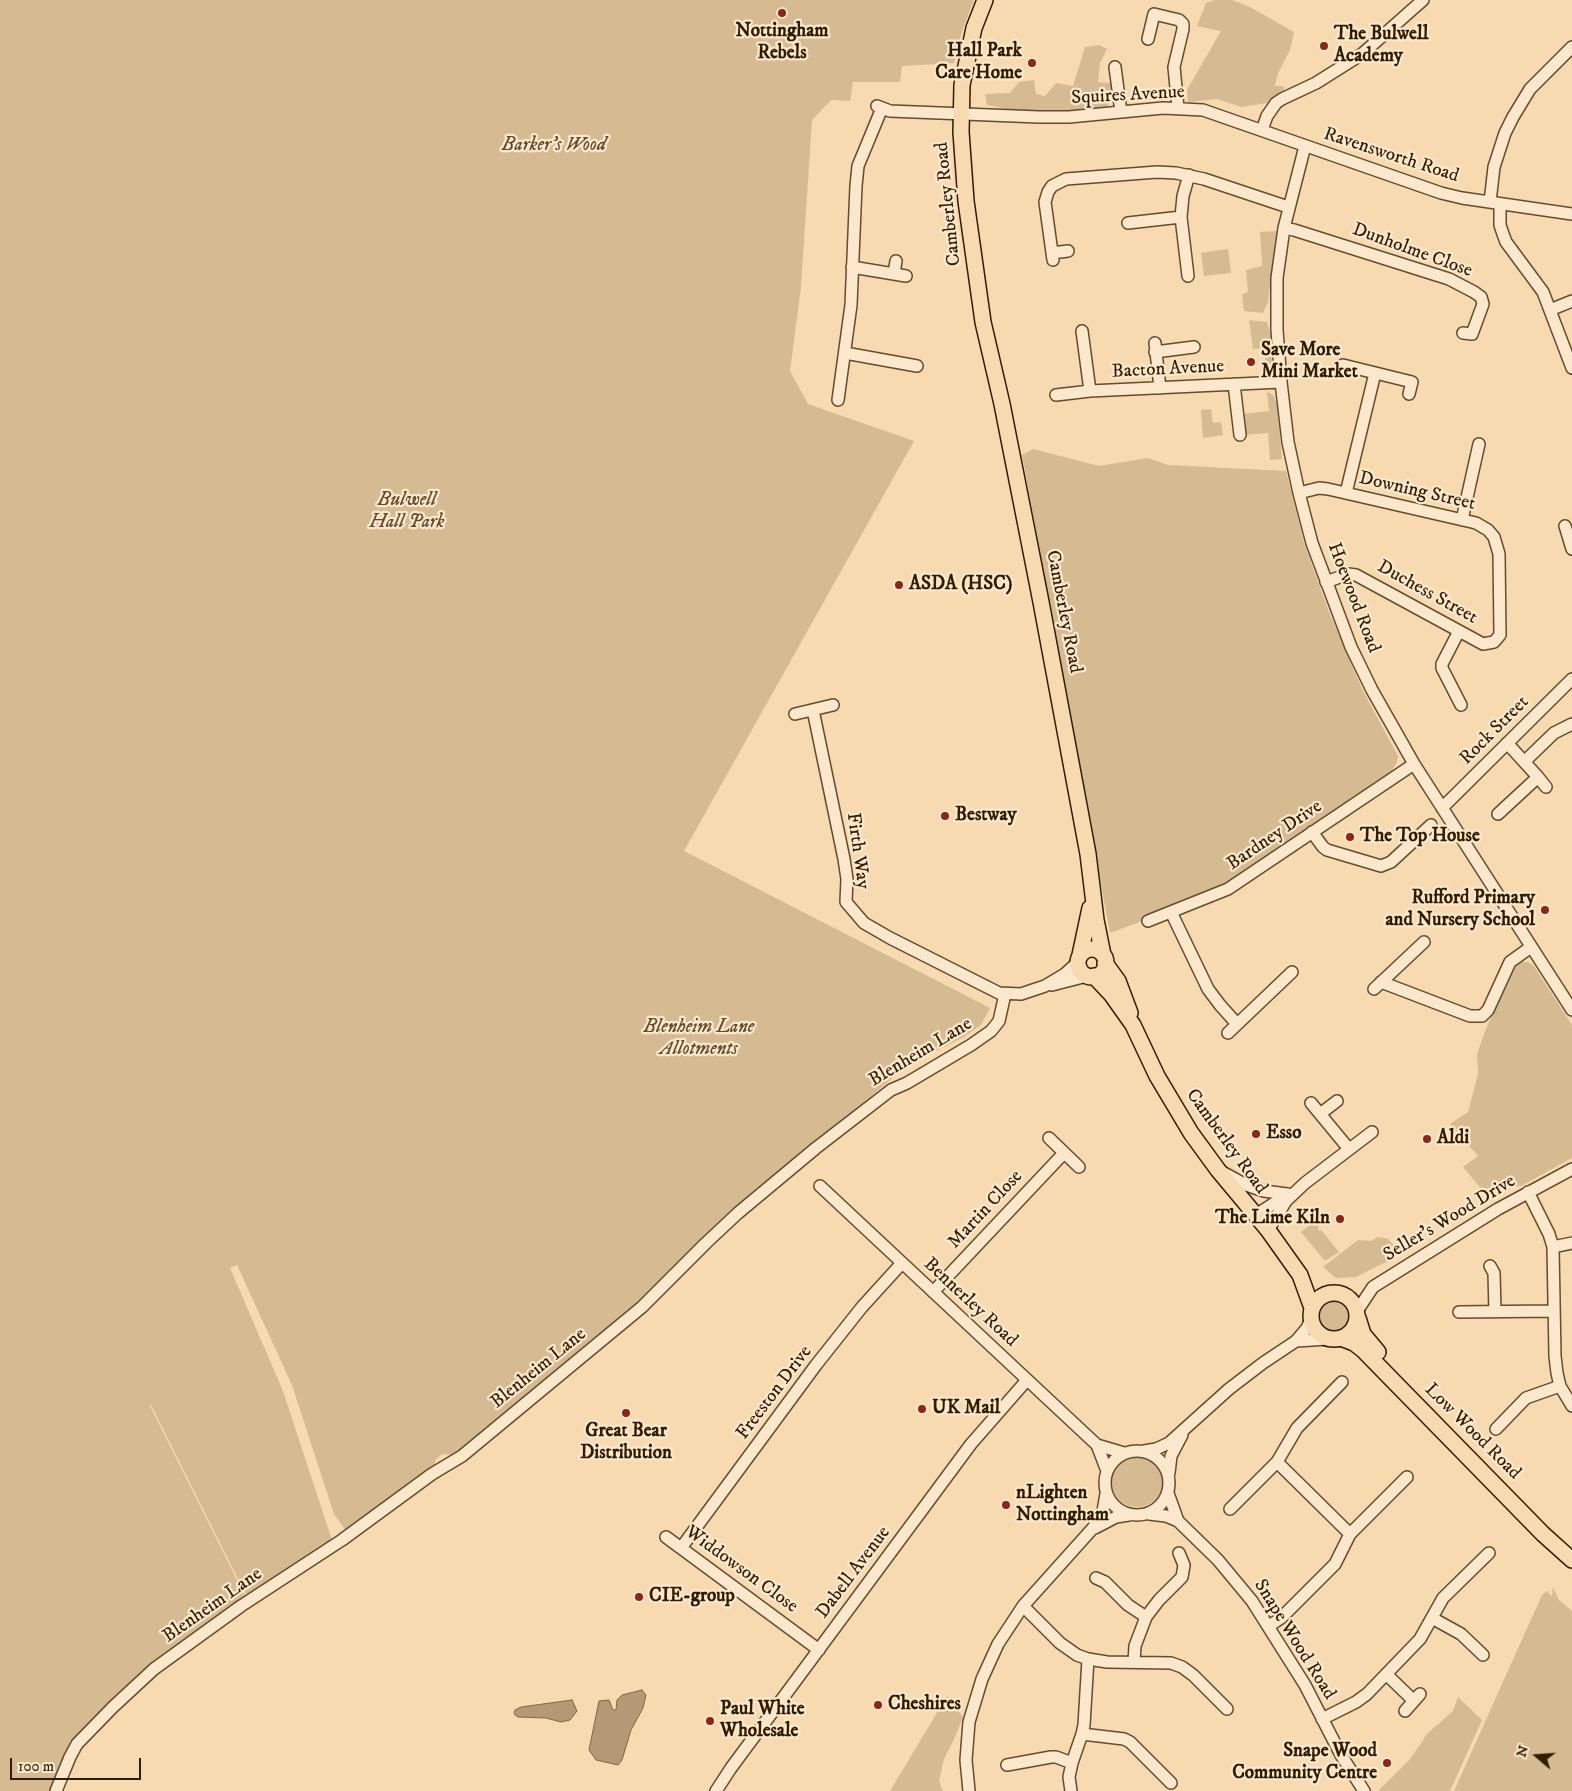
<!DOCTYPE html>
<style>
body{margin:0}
#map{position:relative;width:1572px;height:1791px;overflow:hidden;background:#f8dab0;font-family:"IM FELL DW Pica",serif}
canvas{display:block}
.north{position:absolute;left:1512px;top:1731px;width:50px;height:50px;-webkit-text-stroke:4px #fae7cc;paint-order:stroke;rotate:288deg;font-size:14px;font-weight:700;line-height:20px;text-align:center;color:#321c00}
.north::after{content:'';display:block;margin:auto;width:18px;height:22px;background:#321c00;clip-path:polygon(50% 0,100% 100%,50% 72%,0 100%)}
.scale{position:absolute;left:10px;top:1758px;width:131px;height:22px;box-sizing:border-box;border:2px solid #321c00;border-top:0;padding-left:6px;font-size:15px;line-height:18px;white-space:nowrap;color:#321c00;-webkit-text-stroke:4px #fae7cc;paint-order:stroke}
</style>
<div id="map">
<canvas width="1572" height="1791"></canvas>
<div class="north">N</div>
<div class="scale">100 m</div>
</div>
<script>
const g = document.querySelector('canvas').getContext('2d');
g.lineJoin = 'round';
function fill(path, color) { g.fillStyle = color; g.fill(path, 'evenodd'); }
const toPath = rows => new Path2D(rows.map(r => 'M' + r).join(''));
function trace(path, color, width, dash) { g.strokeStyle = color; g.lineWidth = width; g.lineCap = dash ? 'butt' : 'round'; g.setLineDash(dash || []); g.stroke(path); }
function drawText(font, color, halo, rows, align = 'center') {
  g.font = font + ' "IM FELL DW Pica",serif'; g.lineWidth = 4.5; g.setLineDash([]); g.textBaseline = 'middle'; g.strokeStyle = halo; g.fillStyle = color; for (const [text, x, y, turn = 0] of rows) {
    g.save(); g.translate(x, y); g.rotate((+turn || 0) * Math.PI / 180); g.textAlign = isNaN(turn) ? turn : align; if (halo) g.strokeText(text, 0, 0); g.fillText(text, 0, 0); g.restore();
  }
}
fill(toPath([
 [0,0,974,0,962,31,954,63,902,66,900,82,853,82,850,101,831,100,812,120,801,287,790,371,808,404,914,441,684,851,990,1008,981,1025,964,1037,907,1066,727,1216,660,1283,453,1455,442,1454,435,1460,435,1468,346,1531,334,1514,292,1385,237,1265,230,1268,283,1391,332,1540,247,1597,151,1405,150,1406,246,1598,181,1642,134,1679,88,1726,51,1791,0,1791],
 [1215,0,1232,0,1250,7,1294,32,1290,50,1278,73,1275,86,1283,86,1286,95,1274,102,1241,107,1217,99,1188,102,1187,90,1221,31,1197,26,1206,3],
 [1099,45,1107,49,1100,63,1098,82,1111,83,1111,98,1106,109,1077,112,1017,111,987,105,985,94,1010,93,1019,82,1034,80,1036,94,1045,96,1056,83,1073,86,1085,47],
 [1277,231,1268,302,1263,313,1244,311,1242,294,1248,292,1246,270,1262,266,1260,232],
 [1228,249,1231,273,1204,276,1201,253],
 [1249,320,1267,322,1271,336,1272,366,1266,368,1264,348,1253,349],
 [1267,391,1274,396,1277,405,1282,459,1270,460,1268,433,1245,435,1243,414,1269,411],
 [1211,409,1213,423,1221,422,1223,435,1203,438,1201,410],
 [1033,449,1099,466,1148,458,1168,465,1286,471,1304,543,1329,612,1362,689,1398,756,1397,762,1390,774,1228,883,1172,910,1110,933,1022,455],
 [1520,962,1528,962,1534,966,1572,1025,1572,1158,1521,1186,1510,1187,1491,1197,1483,1191,1463,1167,1478,1156,1450,1124,1468,1112,1478,1074,1477,1054,1487,1026,1515,968],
 [1315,1221,1319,1227,1318,1229,1319,1231,1321,1230,1339,1252,1325,1261,1301,1232],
 [1378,1237,1388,1239,1396,1248,1392,1259,1356,1277,1336,1278,1323,1267,1358,1240,1371,1241],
 '1319 1316a16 16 0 1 1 32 0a16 16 0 1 1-32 0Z',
 '1111 1481a26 26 0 1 1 52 0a26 26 0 1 1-52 0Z',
 [1553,1587,1559,1600,1572,1611,1572,1791,1454,1791,1542,1595,1548,1590,1548,1593,1552,1596],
 [947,1696,963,1717,955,1737,944,1759,939,1781,943,1791,890,1791],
 [1458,1697,1482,1720,1450,1791,1378,1791,1411,1758,1427,1734,1453,1711]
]), '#d6ba92');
const water = toPath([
 [642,1690,646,1695,643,1708,631,1730,622,1760,618,1765,596,1760,589,1750,599,1701,609,1700,613,1710,616,1710,617,1700,622,1695,642,1690],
 [572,1700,577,1711,570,1720,561,1722,546,1718,518,1717,514,1714,515,1710,521,1707,572,1700]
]);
fill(water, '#b59974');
trace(water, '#816746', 1);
const minor = toPath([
 [1148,39,1154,14,1179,20,1183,24,1183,29,1174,67,1178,108],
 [1115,67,1121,112],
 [877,106,890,111,1039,117,1069,117,1163,108,1203,110,1441,193,1462,198,1572,214],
 [1262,130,1267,116,1276,103,1282,99,1316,83,1362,54,1423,0],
 [1305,146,1284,228,1277,278,1277,330,1281,382,1288,442,1299,493,1312,543,1351,647,1372,690,1414,764,1572,1010],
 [1490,202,1494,167,1505,133,1513,117,1530,89,1572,47],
 [1500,204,1500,225,1503,234,1506,242,1543,292,1572,368],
 [1128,223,1181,217],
 [1284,228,1294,230,1449,279,1474,292,1481,297,1483,304,1472,334,1463,333],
 [1052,253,1068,251],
 [1053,260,1045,202,1048,192,1052,186,1066,179,1157,172,1176,173,1204,179,1288,207],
 [852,267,906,276],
 [894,274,896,261],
 [1188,276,1181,217,1183,196,1189,175],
 [1550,310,1572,301],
 [1082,331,1090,391],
 [1155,343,1160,388],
 [1155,352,1194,347],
 [845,353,917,366],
 [1343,365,1412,382,1409,394],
 [1234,384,1240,435],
 [1056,395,1090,391,1281,382],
 [838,400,851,305,856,186,858,166,882,108],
 [1299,493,1319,488,1328,489,1476,523,1488,530,1494,537,1499,554,1500,635,1494,642,1483,644,1356,575,1348,574,1326,582],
 [1346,493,1375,373],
 [1462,520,1479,444],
 [1565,526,1572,549],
 [1459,631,1442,664,1442,668,1461,705],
 [813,710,844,859,847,879,846,902,864,923,890,938,999,993,1021,994,1045,986,1065,974,1078,962],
 [795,714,833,705],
 [1524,762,1554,733,1572,724],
 [1538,777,1546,787],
 [1442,808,1572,679],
 [1498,814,1538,777,1507,743],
 [1312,832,1323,847,1327,850,1381,866,1391,862,1431,825],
 [1171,912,1208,989,1220,1005,1237,1024],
 [1148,921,1228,889,1414,764],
 [1381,982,1470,1016,1482,1016,1488,1010,1510,962,1531,947],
 [1052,985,1087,976],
 [1374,989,1424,942],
 [1228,1033,1292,972],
 [1311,1103,1349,1149],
 [1320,1114,1337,1101],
 [1049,1138,1079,1167],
 [1224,1173,1246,1185,1264,1191,1287,1194],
 [820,1186,1097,1445,1107,1471],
 [1528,1192,1549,1234,1553,1247,1555,1356,1557,1373,1560,1386,1572,1406],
 [1256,1215,1288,1194],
 [1268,1230,1286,1201,1305,1183,1372,1132],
 [1553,1247,1572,1243],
 [1490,1266,1494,1273,1495,1312],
 [933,1292,1064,1153],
 [1357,1311,1373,1287,1498,1209,1572,1169],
 [1459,1312,1554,1311],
 [1296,1341,1328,1339],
 [1496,1429,1526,1398,1560,1386],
 [1097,1445,1124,1453],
 '1105 1483a32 32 0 1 1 64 0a32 32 0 1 1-64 0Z',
 [1144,1451,1156,1449,1169,1443,1229,1389,1263,1363,1296,1341,1307,1328,1311,1319],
 [1277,1462,1350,1534],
 [1169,1473,1171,1456,1182,1435],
 [1168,1493,1178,1521],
 [1230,1509,1277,1462,1297,1428,1342,1382],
 [1149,1514,1166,1516,1178,1521,1218,1560,1252,1601,1305,1685,1341,1755,1364,1791],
 [1095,1528,1116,1517,1129,1515],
 [666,1537,819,1650],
 [681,1548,816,1365,862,1307,902,1263],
 [1096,1578,1105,1582,1128,1605,1146,1617],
 [1023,1606,1060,1643,1077,1655,1088,1659,1107,1662,1171,1663,1182,1667,1193,1675,1227,1709],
 [1432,1618,1461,1634,1483,1655],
 [1269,1626,1281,1618,1335,1564,1350,1534,1407,1477],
 [1134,1662,1135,1646,1146,1617,1159,1600,1182,1577,1184,1565,1179,1553],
 [1386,1674,1414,1701],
 [1405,1711,1420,1694],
 [1322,1719,1356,1702,1367,1694,1420,1639,1443,1598,1489,1553],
 [1082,1734,1124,1739,1130,1742,1171,1783],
 [1007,1765,1051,1757,1056,1757,1072,1763],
 [56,1791,70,1757,77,1744,113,1707,154,1669,241,1606,342,1540,432,1474,462,1456,642,1307,706,1243,738,1213,816,1148,891,1090,907,1083,971,1045,991,1031,999,1021,1005,994],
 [716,1791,731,1768,971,1444,1027,1380],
 [969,1791,966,1760,969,1722,982,1679,998,1644,1023,1606,1093,1528,1103,1511,1106,1494],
 [1071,1791,1069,1777,1072,1763,1082,1734,1084,1725,1088,1659]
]);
const major = toPath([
 [985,0,974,28,962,85,961,132,966,201,983,322,1002,404,1041,602,1088,854,1096,920,1103,955],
 '1078 963a14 14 0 1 1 28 0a14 14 0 1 1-28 0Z',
 [1080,955,1090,908],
 [1105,963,1118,981,1130,1013],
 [1094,976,1111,994,1133,1025,1157,1076,1191,1133,1218,1170,1268,1230,1300,1275,1312,1308],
 '1311 1316a23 23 0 1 1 46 0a23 23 0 1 1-46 0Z',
 [1358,1318,1363,1334,1378,1352],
 [1341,1338,1354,1343,1363,1350,1543,1534,1572,1560]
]);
trace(minor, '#644c2c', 14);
trace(major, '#321c00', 18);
trace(minor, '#fae7cc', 11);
trace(major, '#f8dab0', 15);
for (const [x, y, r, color] of [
 [782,13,5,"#8f2418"],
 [1324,46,5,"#8f2418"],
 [1032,63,5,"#8f2418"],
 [1251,362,5,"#8f2418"],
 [899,585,5,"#8f2418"],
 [945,816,5,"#8f2418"],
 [1350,837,5,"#8f2418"],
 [1545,910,5,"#8f2418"],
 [1256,1134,5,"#8f2418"],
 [1427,1139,5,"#8f2418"],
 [1340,1219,5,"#8f2418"],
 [922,1409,5,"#8f2418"],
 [626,1413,5,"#8f2418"],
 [1006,1505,5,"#8f2418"],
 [639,1597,5,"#8f2418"],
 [878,1705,5,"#8f2418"],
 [710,1721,5,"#8f2418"],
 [1387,1763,5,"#8f2418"]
]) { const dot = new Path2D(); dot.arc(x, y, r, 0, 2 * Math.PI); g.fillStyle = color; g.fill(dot); trace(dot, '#fae7cc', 2); }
drawText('bold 19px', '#321c00', '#fae7cc', [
 ["Nottingham",782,32,"center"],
 ["Rebels",782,54,"center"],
 ["The Bulwell",1334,35],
 ["Academy",1334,57],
 ["Hall Park",1022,52,"right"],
 ["Care Home",1022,74,"right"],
 ["Save More",1261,351],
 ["Mini Market",1261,373],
 ["ASDA (HSC)",909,585],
 ["Bestway",955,816],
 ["The Top House",1360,837],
 ["Rufford Primary",1535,899,"right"],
 ["and Nursery School",1535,921,"right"],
 ["Esso",1266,1134],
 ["Aldi",1437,1139],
 ["The Lime Kiln",1330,1219,"right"],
 ["UK Mail",932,1409],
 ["Great Bear",626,1432,"center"],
 ["Distribution",626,1454,"center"],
 ["nLighten",1016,1494],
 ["Nottingham",1016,1516],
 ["CIE-group",649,1597],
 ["Cheshires",888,1705],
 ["Paul White",720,1710],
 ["Wholesale",720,1732],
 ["Snape Wood",1377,1752,"right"],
 ["Community Centre",1377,1774,"right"]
], 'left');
drawText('19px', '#321c00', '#fae7cc', [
 ["Squires Avenue",1128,96,-3],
 ["Ravensworth Road",1391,156,18],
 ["Camberley Road",949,204,-96],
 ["Dunholme Close",1412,251,20],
 ["Bacton Avenue",1168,370,-3],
 ["Downing Street",1417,492,13],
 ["Duchess Street",1427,593,29],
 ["Hoewood Road",1353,598,69],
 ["Camberley Road",1063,612,79],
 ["Rock Street",1495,731,-45],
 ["Bardney Drive",1275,836,-34],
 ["Firth Way",857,851,82],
 ["Blenheim Lane",921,1053,-31],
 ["Camberley Road",1226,1142,54],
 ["Martin Close",986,1210,-47],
 ["Seller's Wood Drive",1450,1219,-31],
 ["Bennerley Road",970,1303,43],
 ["Blenheim Lane",539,1369,-39],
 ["Freeston Drive",775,1393,-53],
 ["Low Wood Road",1472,1432,45],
 ["Widdowson Close",741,1570,36],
 ["Dabell Avenue",854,1573,-53],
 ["Blenheim Lane",213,1606,-35],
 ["Snape Wood Road",1294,1640,58]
]);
drawText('italic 19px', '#634b2c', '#fae7cc', [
 ["Barker's Wood",554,146],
 ["Bulwell",407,501],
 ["Hall Park",407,523],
 ["Blenheim Lane",699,1028],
 ["Allotments",699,1050]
]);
</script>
